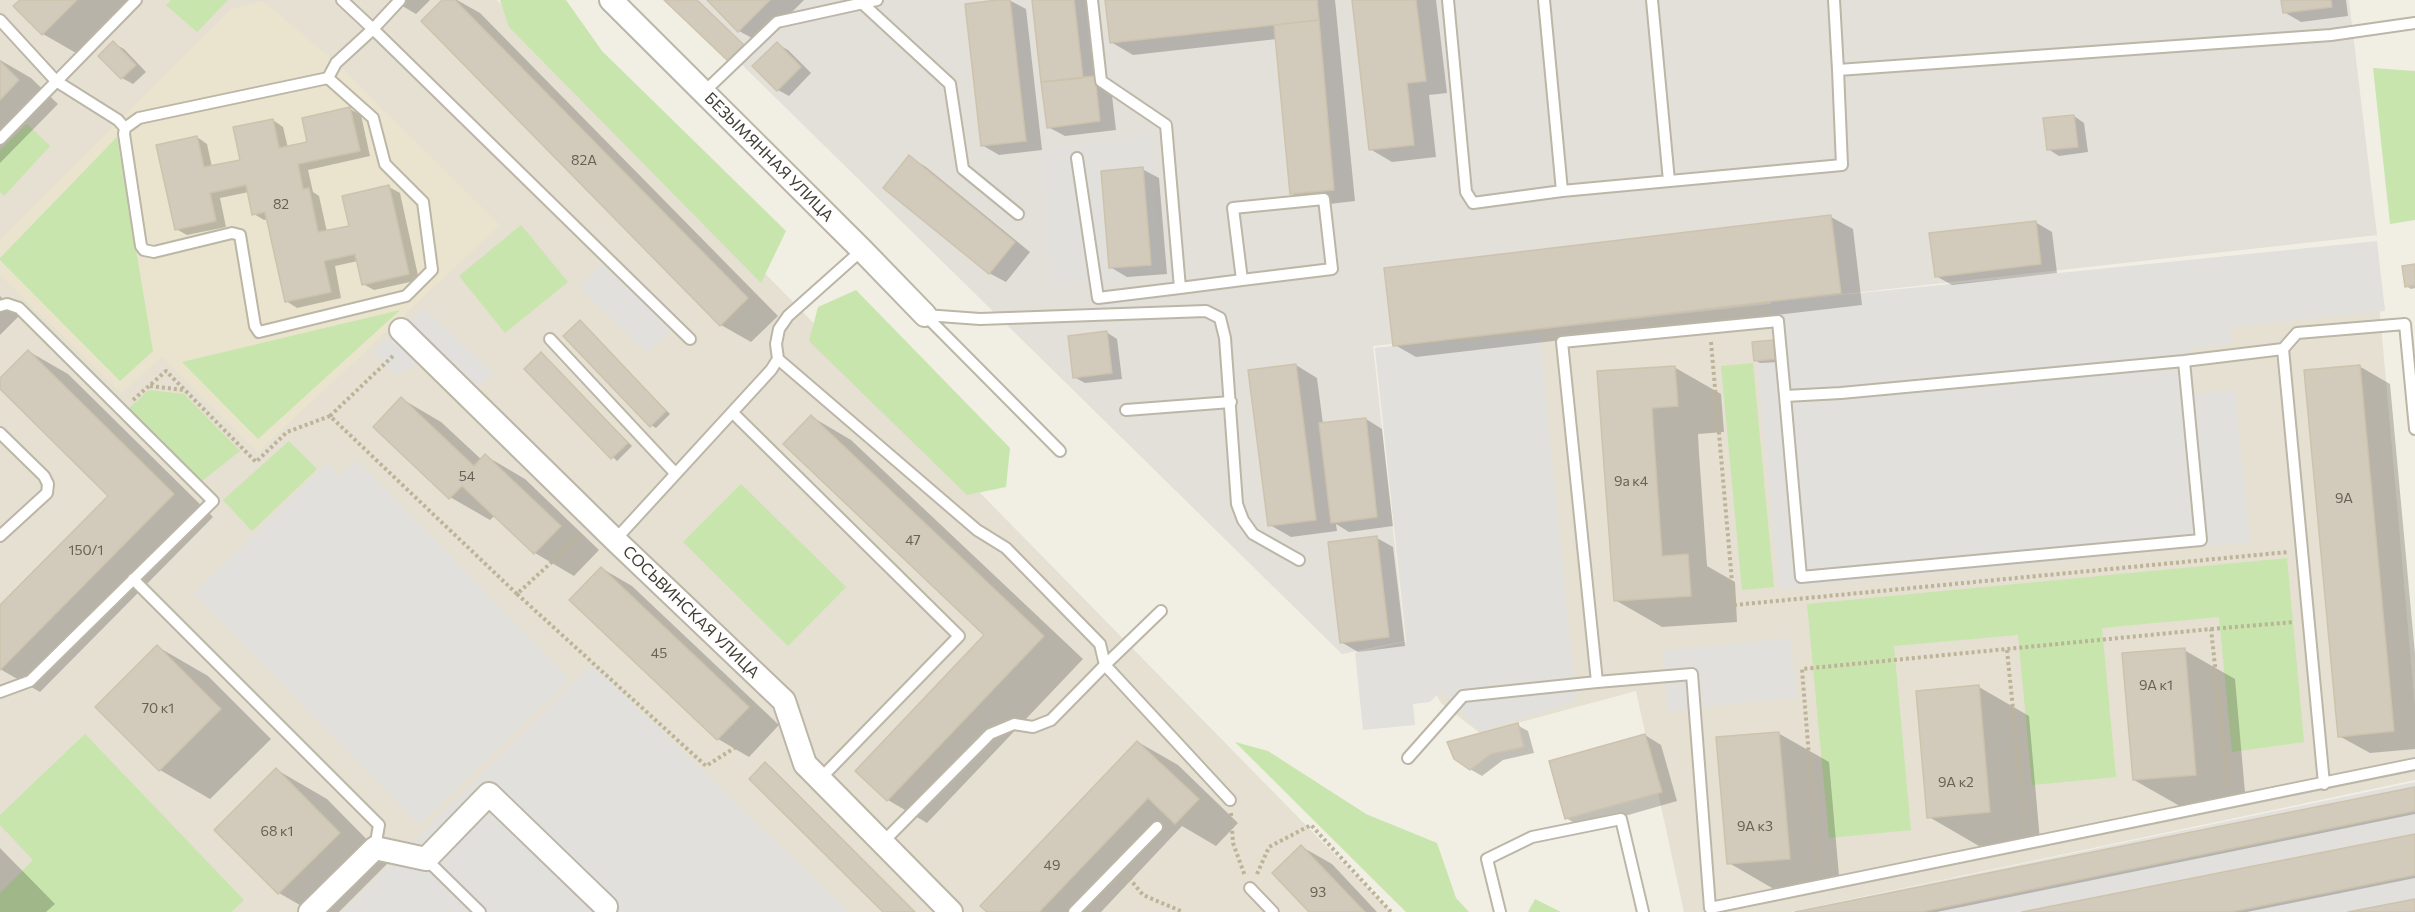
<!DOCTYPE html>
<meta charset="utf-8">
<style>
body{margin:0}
canvas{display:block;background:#f1eee4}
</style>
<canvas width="2415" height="912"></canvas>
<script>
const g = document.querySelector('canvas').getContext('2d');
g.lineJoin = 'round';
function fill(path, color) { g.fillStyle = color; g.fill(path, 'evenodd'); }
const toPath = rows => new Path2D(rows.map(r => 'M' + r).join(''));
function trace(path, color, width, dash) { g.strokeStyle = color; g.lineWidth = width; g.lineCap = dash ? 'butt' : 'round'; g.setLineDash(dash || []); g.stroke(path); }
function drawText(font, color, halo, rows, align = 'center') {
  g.font = font + ' Commissioner,sans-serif'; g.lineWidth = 5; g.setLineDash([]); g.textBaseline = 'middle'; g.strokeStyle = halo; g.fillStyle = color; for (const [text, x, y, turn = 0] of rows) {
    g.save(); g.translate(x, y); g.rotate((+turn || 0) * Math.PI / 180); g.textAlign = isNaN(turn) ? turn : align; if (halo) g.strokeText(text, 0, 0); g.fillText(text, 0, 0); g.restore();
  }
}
fill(toPath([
 [0,0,497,0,1391,912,0,912],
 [2374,246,2415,707,2415,780,1790,912,1684,912,1636,691,1480,733,1441,703,1406,641,1375,348,1841,296]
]), '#e5e0d2');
fill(toPath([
 [676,0,2349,0,2377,235,1373,346,1405,641,1342,654]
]), '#e3dfd9');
fill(toPath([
 [263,1,336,63,500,225,258,452,162,357,121,393,0,275,0,240,231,9]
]), '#eae4ce');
fill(toPath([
 [171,0,228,0,197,32,166,5],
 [500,0,566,0,602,51,786,231,761,283,509,27],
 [2373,68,2415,71,2415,220,2390,224],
 [27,124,50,146,4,196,0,192,0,150],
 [117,137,153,351,120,381,0,260,0,258],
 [521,225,568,282,505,333,459,276],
 [856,290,1010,448,1006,487,967,495,809,341,818,307],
 [400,310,258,439,182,362],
 [1753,363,1774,587,1742,590,1721,366],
 [149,390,184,394,240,451,202,481,127,410],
 [289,441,317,469,252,531,223,500],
 [741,484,846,587,788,646,683,542],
 [2287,558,2304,742,2232,752,2219,617,2102,628,2116,777,2032,785,2018,635,1894,646,1911,830,1829,838,1807,604],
 [85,734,244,900,231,912,0,912,0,893,33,860,0,825,0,815],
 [1235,742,1268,751,1366,814,1437,843,1456,898,1469,912,1406,912],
 [1535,899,1561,912,1528,912]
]), '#c8e5ad');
fill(toPath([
 [1150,137,1163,270,1053,286,1041,149],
 [2377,241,2385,311,2230,327,2232,344,2191,348,2195,394,2235,390,2250,542,1779,589,1757,363,1776,360,1771,302],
 [605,261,676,326,647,353,579,287],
 [425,309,494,374,463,396,427,360,395,374,372,351],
 [1540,334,1576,701,1480,732,1441,691,1430,702,1413,704,1415,725,1363,730,1355,653,1407,641,1375,348],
 [357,460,570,679,419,825,194,593,327,463,339,476],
 [1790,638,1797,697,1668,711,1662,651],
 [592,664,849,912,343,912],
 [2415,782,2415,912,1791,912]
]), '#e2e0dc');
fill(toPath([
 [22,0,140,0,83,57,43,34],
 [392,0,430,0,416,14],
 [445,0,457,0,480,13,778,316,751,342,721,325],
 [709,0,804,0,761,43,739,31],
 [1009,0,1026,9,1042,150,999,155,982,145],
 [1033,0,1094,0,1103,82,1111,87,1116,130,1065,136,1048,127],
 [1106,0,1335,0,1355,201,1313,206,1291,193,1277,39,1133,55,1111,42],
 [1353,0,1436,0,1447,93,1429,95,1436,157,1392,162,1370,149],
 [2283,0,2346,0,2348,16,2301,22,2284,12],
 [113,43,124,49,146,72,133,84,122,78],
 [777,44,788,50,811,73,789,96,778,90],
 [0,60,31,78,58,104,0,163],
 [350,109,361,115,370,156,308,170,313,192,319,196,327,232,350,227,389,187,400,193,419,280,374,290,363,284,358,261,335,266,341,298,297,308,286,301,268,219,264,220,254,214,249,192,220,198,226,227,187,235,176,229,197,137,207,144,212,167,242,161,273,120,283,127,288,148,309,144],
 [2074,116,2084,123,2088,152,2059,156,2048,149],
 [910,157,926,167,1030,252,1006,282,989,273],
 [1142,169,1159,178,1167,274,1127,277,1110,267],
 [1831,217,1853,229,1862,305,1416,357,1395,345],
 [2035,222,2052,232,2057,273,1952,285,1936,276],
 [2415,266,2415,288,2411,289,2406,286],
 [0,296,20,315,0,335],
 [580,322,670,414,656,428,651,425],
 [1106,332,1117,339,1122,379,1085,383,1074,377],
 [1774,342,1779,344,1780,362,1760,363,1755,360],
 [28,351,68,374,213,517,40,692,0,669,0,607,111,496,0,387,0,380],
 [541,354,632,446,617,461,526,369],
 [1296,365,1317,378,1323,424,1366,419,1382,429,1393,526,1349,532,1336,524,1337,531,1291,537,1270,525],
 [2359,366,2390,384,2415,654,2415,749,2370,753,2339,736],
 [1674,367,1721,394,1724,432,1698,434,1699,453,1707,566,1735,582,1737,622,1662,627,1615,600,1599,373],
 [402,399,441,422,482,460,486,456,525,479,599,550,574,576,535,553,495,515,490,520,450,497],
 [812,417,851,440,1083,659,927,823,888,800,986,635],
 [1377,538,1393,547,1405,646,1358,652,1341,642],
 [601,568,632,586,779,725,749,757,718,739,571,600],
 [158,647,208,676,271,739,210,799,160,770],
 [2184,650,2235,679,2246,804,2185,809,2134,780],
 [1979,687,2029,716,2040,841,1979,846,1929,817],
 [1517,725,1528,731,1534,753,1503,760,1482,776,1470,769],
 [1778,733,1829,762,1840,887,1779,892,1729,863],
 [1645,735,1661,745,1677,801,1583,828,1566,818],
 [1138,742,1178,765,1238,823,1216,846,1182,826,1101,912,989,912],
 [766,764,771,767,915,912,885,912],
 [277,770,327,799,389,862,339,912,312,912,279,893],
 [2415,788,2415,814,1937,912,1802,912],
 [2415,835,2415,878,2247,912,2030,912],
 [1302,847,1332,864,1377,912,1311,912],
 [0,848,55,904,46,912,0,912]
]), '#0003');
const building = toPath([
 [20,0,77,0,42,35,13,6,20,0],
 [442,0,455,0,748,298,720,326,421,21,442,0],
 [664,0,697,0,744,45,728,61,664,0],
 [707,0,770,0,738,32,707,0],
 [997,0,1010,0,1026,141,981,146,965,4,997,0],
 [1032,0,1074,0,1083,78,1041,82,1032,0],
 [1105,0,1317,0,1319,20,1110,43,1105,0],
 [1352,0,1416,0,1426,81,1407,83,1414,145,1369,150,1352,0],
 [2281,0,2331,0,2332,7,2283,13,2281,0],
 [1319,20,1334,190,1290,194,1274,25,1319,20],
 [113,41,136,65,121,79,98,56,113,41],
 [777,42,801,67,777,91,752,66,777,42],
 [0,61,19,80,0,100,0,61],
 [1095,76,1100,121,1047,128,1041,82,1095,76],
 [350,107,360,151,298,164,303,189,309,188,318,232,349,226,342,196,389,185,409,274,362,285,355,254,324,261,331,292,285,302,265,212,252,215,246,185,210,193,216,221,175,230,156,145,197,136,204,167,240,160,233,127,273,119,279,148,307,142,302,118,350,107],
 [2074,115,2078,147,2047,150,2043,118,2074,115],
 [909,155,1015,242,989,274,883,188,909,155],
 [1143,167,1151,265,1109,268,1101,171,1143,167],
 [1831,215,1841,293,1393,346,1384,268,1831,215],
 [2036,221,2041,264,1935,277,1929,233,2036,221],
 [2415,264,2415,285,2405,287,2402,266,2415,264],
 [580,320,666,411,650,427,563,336,580,320],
 [1107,331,1112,373,1073,378,1068,336,1107,331],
 [1774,340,1776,359,1754,361,1752,342,1774,340],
 [28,350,174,494,0,670,0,605,108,496,0,389,0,378,28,350],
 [541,352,628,443,611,459,524,369,541,352],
 [1296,364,1316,520,1268,526,1248,370,1296,364],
 [2360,365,2394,731,2338,737,2304,370,2360,365],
 [1675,366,1678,406,1652,408,1653,426,1662,556,1688,554,1691,596,1614,601,1597,371,1675,366],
 [401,397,474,466,485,454,561,526,534,554,462,486,449,499,373,427,401,397],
 [811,415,1044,636,887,801,855,771,984,635,783,444,811,415],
 [1366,418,1377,517,1331,523,1319,423,1366,418],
 [1377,536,1389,637,1340,643,1328,542,1377,536],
 [601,567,749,707,717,740,569,600,601,567],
 [157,645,221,709,159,771,95,707,157,645],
 [2185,648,2196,775,2133,780,2122,653,2185,648],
 [1979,685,1990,812,1927,818,1916,691,1979,685],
 [1518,723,1524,747,1491,754,1470,770,1454,759,1447,742,1518,723],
 [1779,732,1790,859,1727,864,1716,737,1779,732],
 [1645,734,1662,792,1565,819,1549,761,1645,734],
 [1137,741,1199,799,1175,824,1148,798,1039,912,987,912,980,906,1137,741],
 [765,762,915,912,883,912,749,779,765,762],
 [276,768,340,833,278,894,214,830,276,768],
 [2415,787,2415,811,1921,912,1795,912,2415,787],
 [2415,834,2415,875,2231,912,2022,912,2415,834],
 [1301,845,1365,912,1309,912,1272,873,1301,845],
 [2415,899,2415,912,2348,912,2415,899]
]);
fill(building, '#d2caba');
trace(building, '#cdc3ad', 1.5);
const service = toPath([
 [400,0,373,29,690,339],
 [1448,0,1466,192,1473,203,1562,191,1842,165,1838,70,2331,35,2415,23],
 [1544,0,1562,191],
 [1652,0,1669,181],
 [1834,0,1838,70],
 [862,3,950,84,963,169,1018,214],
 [0,20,56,81,118,120,125,128],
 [328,78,373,118,385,164,423,202,432,270,406,296,259,332,255,326,240,235,232,233,154,252,144,250,141,246,124,134,125,128,139,118,328,78],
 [328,78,336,63,373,29,342,0],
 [704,92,777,22,877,0],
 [0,139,136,0],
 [1077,158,1098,298,1180,288,1166,125,1101,81,1092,0],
 [1180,288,1242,280,1332,269,1324,199,1233,208,1242,280],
 [0,306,7,304,19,308,213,501,30,681,0,692],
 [925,315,980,319,1206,311,1220,318,1225,338,1237,504,1243,520,1253,534,1299,560],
 [925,315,1060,451],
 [550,339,675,473],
 [2283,349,2324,784],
 [778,359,977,530,1006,548,1100,644,1105,665,1051,720,1033,727,1014,724,990,734,883,842],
 [2184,361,2201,540,1801,577,1785,396,1841,393,2184,361,2283,349,2297,333,2405,324,2415,429],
 [1785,396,1778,321,1562,342,1597,682,1692,674,1710,908,2415,764],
 [1126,410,1231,402],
 [733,413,959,636,820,779],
 [0,433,44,476,48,484,47,493,0,536],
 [615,540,771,370,778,359,776,344,779,329,788,316,862,250],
 [133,579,379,825,375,848],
 [1161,611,1105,665,1230,800],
 [1408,758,1463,696,1597,682],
 [426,859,480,912],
 [1250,888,1273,912],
 [1074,912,1157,827],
 [1500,912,1487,859,1532,837,1621,819,1643,912]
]);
const minor = toPath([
 [611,0,862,250,925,315],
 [401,330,615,540,784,701,805,764,951,912],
 [310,912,375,848,426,859,489,794,606,907]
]);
trace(service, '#bcb6a7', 14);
trace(minor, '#bcb6a7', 26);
trace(toPath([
 [1711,342,1734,605,2288,552],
 [150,386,184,390],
 [133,400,166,371,256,462,287,432,330,416,517,594,581,535],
 [330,416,395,354],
 [517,594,706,766,736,747],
 [2211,629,2294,622],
 [2007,650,2025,828],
 [1231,813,1233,843,1245,876],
 [1818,870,1802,669,2211,629,2228,786],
 [1257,874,1269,847,1311,825,1391,912],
 [1129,878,1143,895,1183,912]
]), '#bdb399', 4, [3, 3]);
trace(service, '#fff', 10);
trace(minor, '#fff', 22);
drawText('14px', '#676156', null, [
 ["82А",584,160],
 ["82",281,204],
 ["54",467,476],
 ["9а к4",1631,481],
 ["9А",2344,498],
 ["47",913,540],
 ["150/1",86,550],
 ["45",659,653],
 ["9А к1",2156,685],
 ["70 к1",158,708],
 ["9А к2",1956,782],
 ["9А к3",1755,826],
 ["68 к1",277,831],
 ["49",1052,865],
 ["93",1318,892]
]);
drawText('16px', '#433e34', '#fff', [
 ["БЕЗЫМЯННАЯ УЛИЦА",769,157,45],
 ["СОСЬВИНСКАЯ УЛИЦА",691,612,44]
]);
</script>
